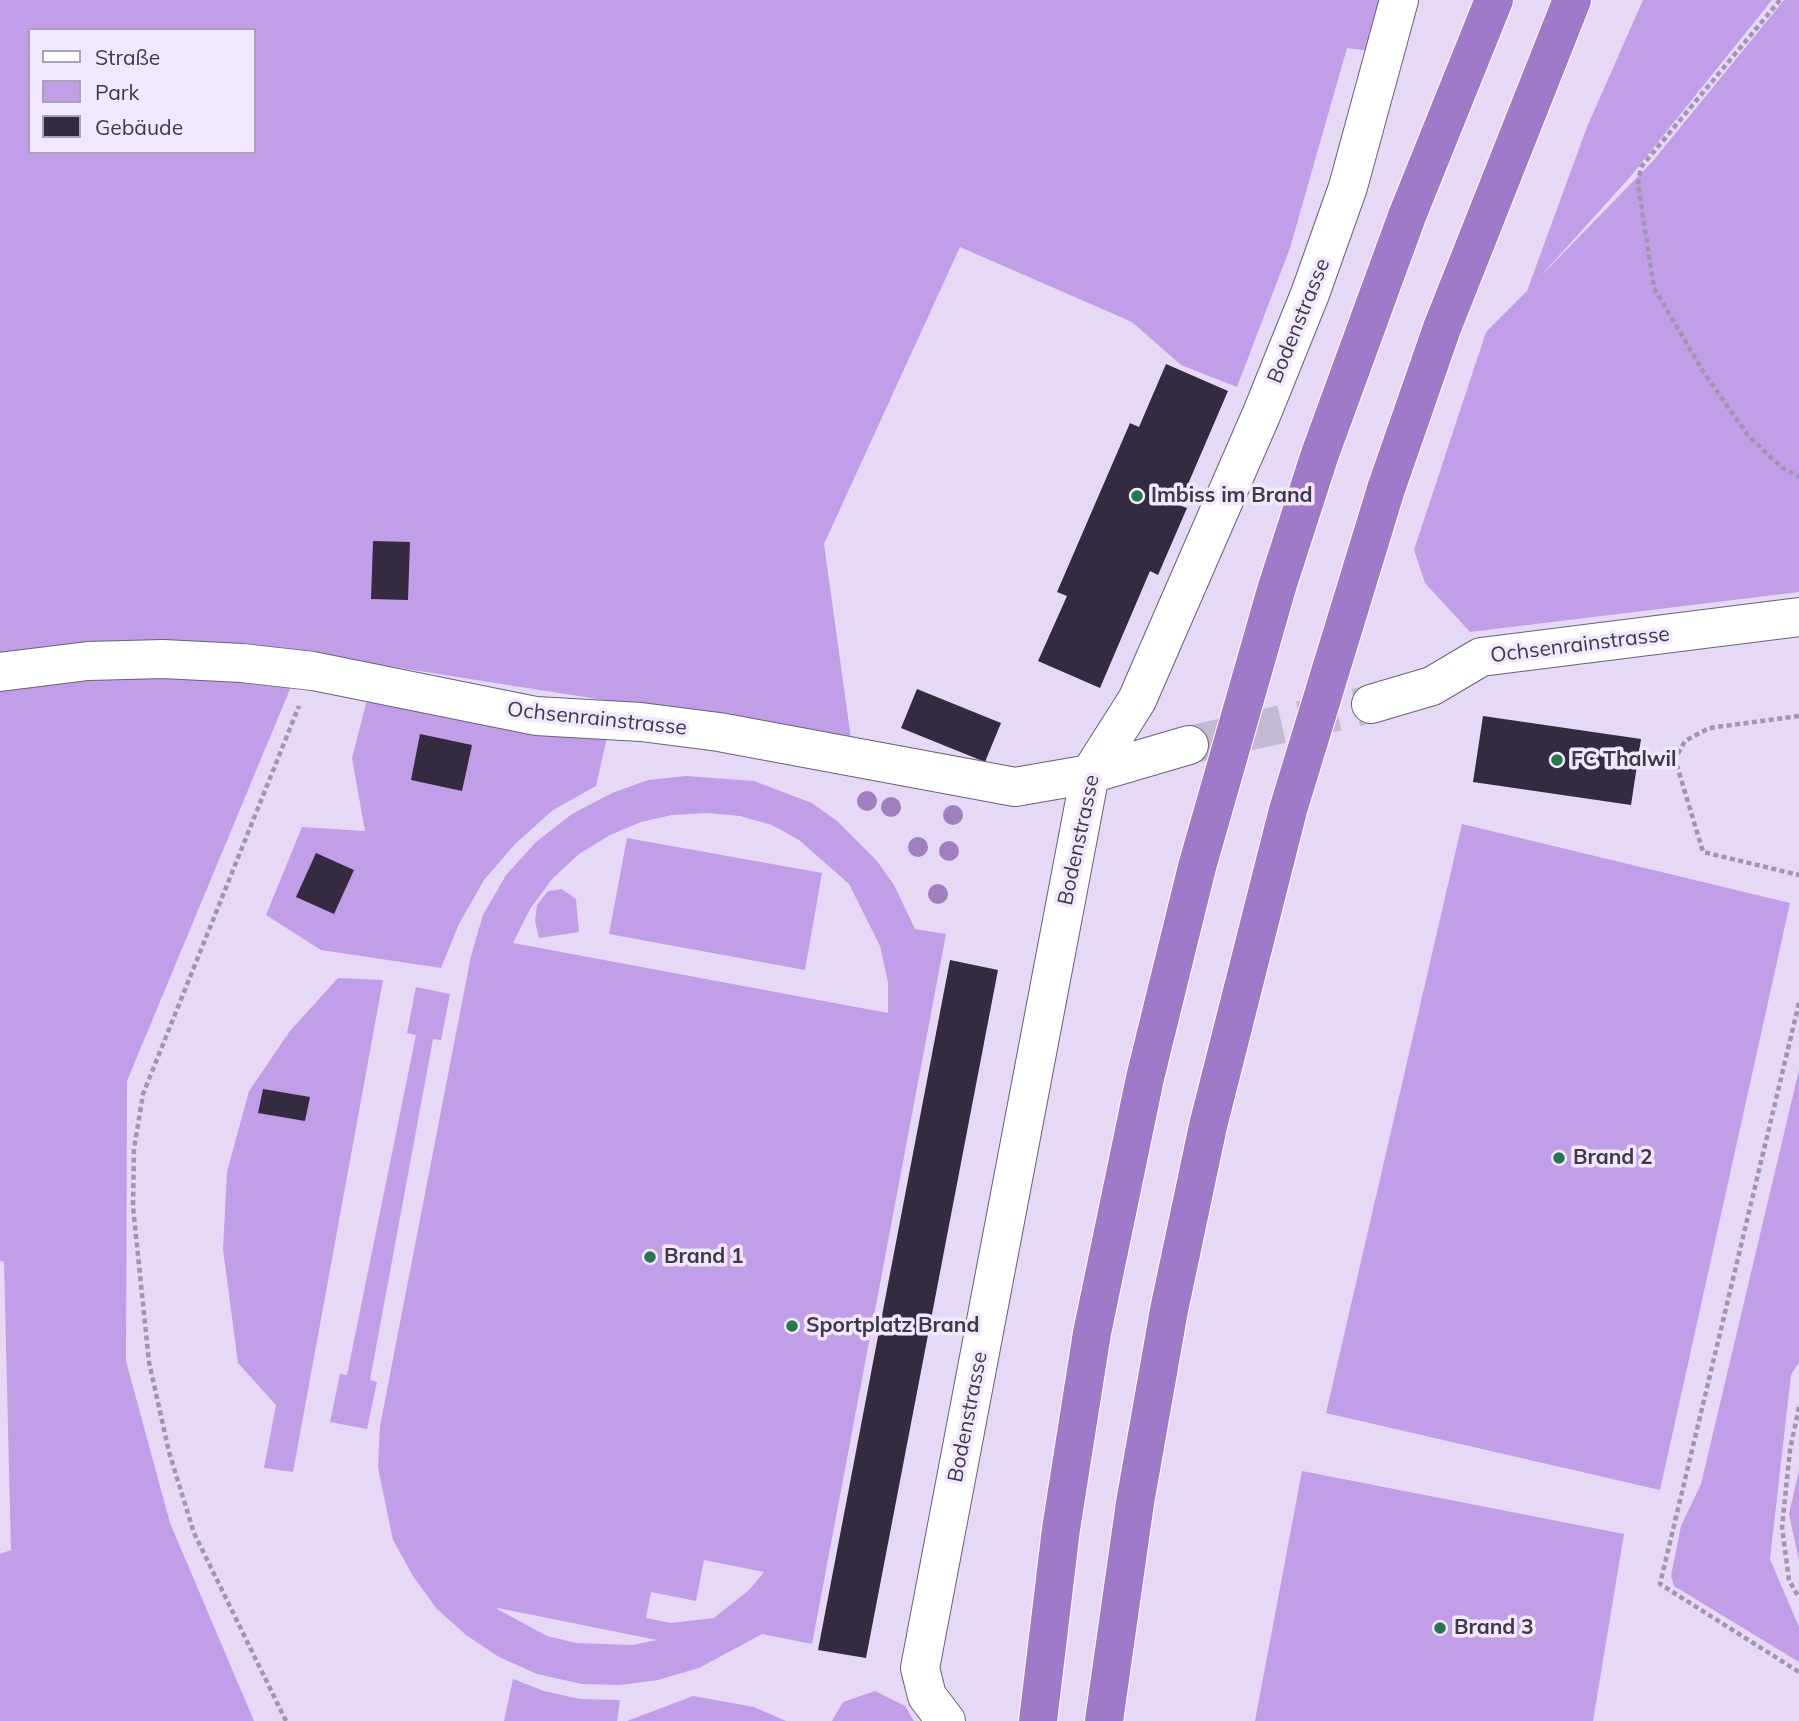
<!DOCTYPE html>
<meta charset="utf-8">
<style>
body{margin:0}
#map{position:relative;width:1799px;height:1721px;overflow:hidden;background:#e5d9f6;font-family:Mulish,sans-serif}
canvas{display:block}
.legend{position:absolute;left:28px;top:28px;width:228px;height:126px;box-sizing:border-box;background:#f1e7ff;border:2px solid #a9a1b5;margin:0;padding:9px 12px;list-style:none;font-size:21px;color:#3e3945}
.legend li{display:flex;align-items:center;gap:14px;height:35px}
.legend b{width:35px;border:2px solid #a9a1b5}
</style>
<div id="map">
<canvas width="1799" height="1721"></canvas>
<ul class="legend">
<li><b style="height:9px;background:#fff"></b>Straße</li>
<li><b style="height:19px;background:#c09ee8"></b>Park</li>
<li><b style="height:19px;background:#352b41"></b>Gebäude</li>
</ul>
</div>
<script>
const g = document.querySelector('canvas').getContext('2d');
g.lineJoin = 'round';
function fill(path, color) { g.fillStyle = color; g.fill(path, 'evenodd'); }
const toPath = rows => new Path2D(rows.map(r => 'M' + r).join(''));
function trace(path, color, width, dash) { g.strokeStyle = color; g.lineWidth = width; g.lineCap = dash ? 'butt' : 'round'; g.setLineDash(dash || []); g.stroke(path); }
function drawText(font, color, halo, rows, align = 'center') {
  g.font = font + ' Mulish,sans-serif'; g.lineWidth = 7; g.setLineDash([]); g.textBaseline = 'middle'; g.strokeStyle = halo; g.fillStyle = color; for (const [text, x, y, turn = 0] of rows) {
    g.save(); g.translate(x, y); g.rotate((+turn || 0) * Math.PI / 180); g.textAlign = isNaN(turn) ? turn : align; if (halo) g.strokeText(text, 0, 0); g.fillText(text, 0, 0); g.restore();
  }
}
fill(toPath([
 [0,0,1383,0,1369,51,1347,48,1290,248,1237,387,1181,365,1132,322,960,247,824,544,851,739,305,653,127,1081,126,1361,170,1523,254,1721,0,1721,0,1554,11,1550,4,1262,0,1261],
 [30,30,254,30,254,152,30,152],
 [1643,0,1772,0,1630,177,1538,279,1653,161,1784,0,1799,0,1799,592,1470,632,1425,583,1414,550,1486,332,1527,291,1587,127],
 [367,700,608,733,596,786,553,810,515,844,484,880,459,924,441,968,321,950,266,915,302,827,365,831,352,758],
 [686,776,754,781,812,803,837,821,877,861,894,885,915,929,946,934,812,1644,762,1634,699,1668,658,1680,620,1685,582,1684,537,1674,499,1657,466,1635,436,1608,413,1576,393,1540,378,1468,380,1426,471,956,483,915,506,875,536,842,572,814,612,793,648,780],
 [707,813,740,816,772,825,799,840,849,884,880,946,888,982,888,1013,513,943,530,909,552,879,579,854,610,835,641,822,672,815],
 [704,1560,764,1572,749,1590,714,1618,671,1623,646,1618,651,1592,696,1601],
 [497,1609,498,1608,657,1640,633,1645,576,1643,547,1636],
 [1462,824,1790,903,1660,1490,1326,1413],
 [627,838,822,873,805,970,609,934],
 [562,889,576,899,579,932,539,938,535,921,537,905,548,891],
 [338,978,383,980,293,1472,264,1468,276,1405,238,1363,223,1249,227,1172,249,1091,290,1031],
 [416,987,450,994,441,1040,433,1039,370,1380,377,1382,367,1429,330,1422,340,1374,347,1375,416,1035,407,1033],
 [1799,1070,1799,1362,1791,1375,1770,1559,1799,1627,1799,1662,1674,1586,1671,1576,1681,1526,1701,1484],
 [1799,1470,1799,1560,1789,1514],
 [1302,1471,1624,1534,1593,1721,1255,1721],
 [513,1679,544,1691,580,1699,620,1700,617,1721,504,1721],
 [875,1691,905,1706,914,1721,832,1721,843,1702],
 [693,1696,754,1707,786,1721,627,1721]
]), '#c09ee8');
fill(toPath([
 [1166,364,1228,391,1179,505,1187,508,1158,575,1150,571,1100,688,1038,661,1067,596,1057,592,1130,423,1139,427],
 [373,541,410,542,408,600,371,599],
 [917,689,1001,723,985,762,901,728],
 [1483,716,1641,739,1631,805,1473,782],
 [420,734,472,745,462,791,411,780],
 [316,853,354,870,334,914,296,897],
 [950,960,998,970,866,1658,818,1650],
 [263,1089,310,1097,305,1121,258,1113]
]), '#352b41');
trace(toPath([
 [1189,745,1371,704]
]), '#c4b9d3', 38, [38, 19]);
const minor = toPath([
 [0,672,88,661,163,659,242,663,313,671,536,716,641,722,719,732,1015,787,1090,774,1189,745],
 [1371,704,1432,686,1481,657,1799,617],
 [946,1721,927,1696,920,1668,1090,774,1137,700,1262,413,1310,294,1348,187,1399,0]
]);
const highway = toPath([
 [1038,1721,1061,1529,1092,1333,1145,1078,1197,867,1277,587,1320,454,1407,216,1494,0],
 [1104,1721,1135,1503,1169,1310,1208,1126,1288,810,1386,489,1442,328,1572,0]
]);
trace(minor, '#6b6079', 40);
trace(highway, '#fff', 40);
trace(toPath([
 [1780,0,1641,167,1638,184,1654,288,1704,373,1747,434,1781,467,1799,477],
 [1799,716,1709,728,1685,741,1675,759,1703,852,1799,875],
 [1799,1003,1660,1584,1799,1672],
 [1799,1407,1790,1450,1782,1527,1789,1580,1799,1598],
 [286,1721,194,1533,169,1452,149,1362,133,1207,134,1149,143,1094,299,706]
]), '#9f96ac', 4.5, [5, 3.5]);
trace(minor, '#fff', 38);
trace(highway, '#9f7ac9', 38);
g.fillStyle = '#a07fc0';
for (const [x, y] of [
 [867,801],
 [891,807],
 [953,815],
 [918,847],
 [949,851],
 [938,894]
]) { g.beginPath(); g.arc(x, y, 10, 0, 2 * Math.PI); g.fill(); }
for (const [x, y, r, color] of [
 [1137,496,7,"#25784a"],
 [1557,760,7,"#25784a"],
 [1559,1158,7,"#25784a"],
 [650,1257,7,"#25784a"],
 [792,1326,7,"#25784a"],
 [1440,1628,7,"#25784a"]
]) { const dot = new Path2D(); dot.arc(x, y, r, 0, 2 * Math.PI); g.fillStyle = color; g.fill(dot); trace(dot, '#f1e7ff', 2.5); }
drawText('21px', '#3e3945', '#f1e7ff', [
 ["Bodenstrasse",1299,321,-68],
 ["Ochsenrainstrasse",1580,645,-7],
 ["Ochsenrainstrasse",597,719,6],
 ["Bodenstrasse",1079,840,-78],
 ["Bodenstrasse",968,1417,-79]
]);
drawText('bold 21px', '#3e3945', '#f1e7ff', [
 ["Imbiss im Brand",1151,496],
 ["FC Thalwil",1571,760],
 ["Brand 2",1573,1158],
 ["Brand 1",664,1257],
 ["Sportplatz Brand",806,1326],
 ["Brand 3",1454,1628]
], 'left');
</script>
